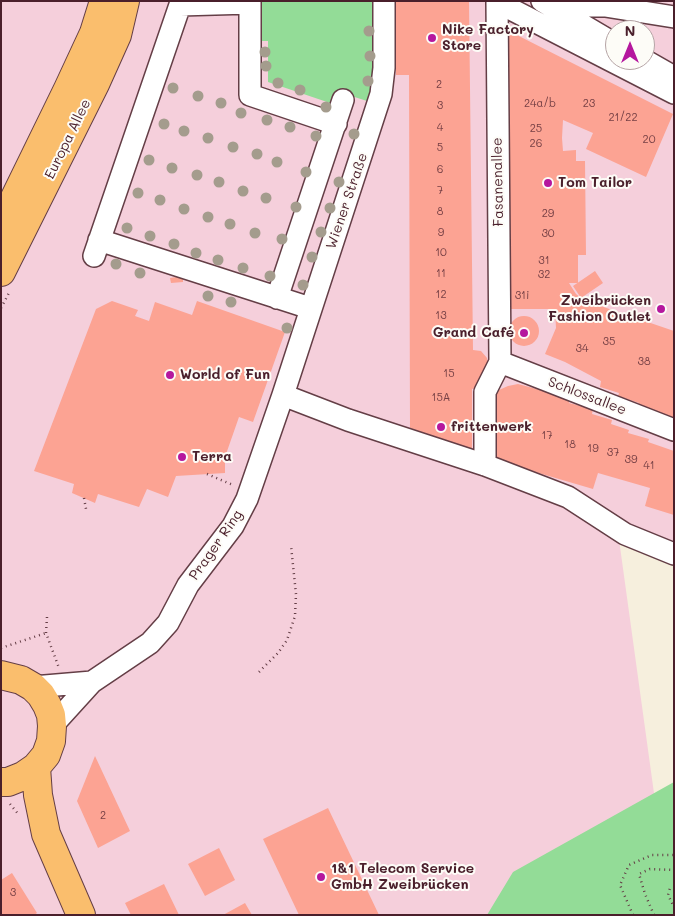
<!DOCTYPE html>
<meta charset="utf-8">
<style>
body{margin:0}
#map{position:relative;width:675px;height:916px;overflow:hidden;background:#f6efdd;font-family:Mali,sans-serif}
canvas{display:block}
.frame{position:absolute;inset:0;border:2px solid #4a1f2b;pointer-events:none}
.north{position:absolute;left:605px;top:20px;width:50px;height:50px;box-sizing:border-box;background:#fdfcf7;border:1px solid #b5a4a5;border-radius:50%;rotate:0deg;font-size:14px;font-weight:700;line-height:20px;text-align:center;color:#4a1f2b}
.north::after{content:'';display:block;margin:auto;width:18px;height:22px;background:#b5179e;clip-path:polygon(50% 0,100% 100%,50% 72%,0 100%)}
</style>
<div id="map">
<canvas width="675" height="916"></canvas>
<div class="frame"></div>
<div class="north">N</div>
</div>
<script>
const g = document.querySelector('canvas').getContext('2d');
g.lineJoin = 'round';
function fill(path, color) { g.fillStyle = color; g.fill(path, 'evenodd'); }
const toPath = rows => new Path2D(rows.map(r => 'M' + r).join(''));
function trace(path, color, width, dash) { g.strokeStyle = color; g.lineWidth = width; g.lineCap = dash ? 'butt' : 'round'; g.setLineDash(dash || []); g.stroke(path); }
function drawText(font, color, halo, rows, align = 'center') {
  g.font = font + ' Mali,sans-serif'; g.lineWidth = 4; g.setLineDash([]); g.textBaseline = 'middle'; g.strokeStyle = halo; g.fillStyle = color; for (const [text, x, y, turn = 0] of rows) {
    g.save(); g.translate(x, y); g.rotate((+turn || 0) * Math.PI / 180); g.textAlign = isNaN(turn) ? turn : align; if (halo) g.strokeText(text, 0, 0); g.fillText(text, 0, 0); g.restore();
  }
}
fill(toPath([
 [1,1,674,1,674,542,617,525,657,815,585,915,1,915],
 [615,30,645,30,645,60,615,60]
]), '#f5cfdb');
fill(toPath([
 [256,1,376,1,374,86,367,101,339,92,333,104,268,82,268,41,256,41],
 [674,782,674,915,487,915,513,872]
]), '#93dc97');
fill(toPath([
 [395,1,469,1,473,350,481,351,487,358,489,369,479,387,472,389,472,450,410,429,409,75,396,75],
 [507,30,673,114,646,177,586,149,593,133,563,120,562,138,563,151,576,150,576,161,585,161,586,255,578,255,578,283,569,283,576,294,581,298,573,286,595,271,603,283,581,298,589,302,674,331,674,422,637,406,639,403,618,396,619,393,600,387,601,381,565,362,545,354,556,328,555,309,511,309],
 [183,276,183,282,171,283,170,278],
 [112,301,138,310,135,316,149,321,155,302,192,315,197,301,285,332,253,422,239,417,225,457,225,473,176,476,168,497,147,489,139,507,98,494,95,503,72,493,74,484,34,471,96,309],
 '509 331a15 15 0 1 1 30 0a15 15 0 1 1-30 0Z',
 [518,384,570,398,569,403,593,409,592,414,612,420,611,424,629,430,628,433,649,439,648,442,674,451,674,515,645,506,650,488,598,473,593,489,525,469,490,456,492,397,499,390,508,386],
 [95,756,130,831,98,848,77,801],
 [328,808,379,915,299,915,263,839],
 [219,848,235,880,205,896,188,864],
 [12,873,37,913,34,915,1,915,1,880],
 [164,884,179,915,131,915,125,903],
 [245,903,252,915,223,915]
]), '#fca393');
const minor = toPath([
 [250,1,250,95,336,124],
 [542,1,615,44],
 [558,11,567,6,605,6,674,17],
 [644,60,674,77],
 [99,240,310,308],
 [94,256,180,5,250,3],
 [277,298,343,100],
 [500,362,674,430],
 [283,395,348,420,485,465,568,497,625,534,674,554],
 [485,465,485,392,500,362,497,2,674,93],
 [33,687,92,682],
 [52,726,92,682,150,643,168,623,188,585,233,526,247,499,283,395,381,94,384,68,384,1]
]);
const major = toPath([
 [1,226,68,89,94,33,104,1],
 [1,272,95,84,117,35,125,1],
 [1,675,21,680,33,687,41,695,47,705,51,715,52,726,51,741,46,755,36,767,23,776,8,782,1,782],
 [36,767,38,795,46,834,81,915]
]);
trace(minor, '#643e46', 24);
trace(major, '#643e46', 30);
trace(toPath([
 [1,308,10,291],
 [207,474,233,485],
 [84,498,86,509],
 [47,617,46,633,59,668],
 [1,648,46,633],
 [259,672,278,653,287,640,295,616,296,594,291,546],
 [10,804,19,815],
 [674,888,670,888,668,895,674,907],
 [633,915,620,885,629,865,652,855,674,855],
 [654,915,645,894,639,874,650,869,674,870]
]), '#643e46', 2.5, [1, 4]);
trace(minor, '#fff', 21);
trace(major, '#fabe6d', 28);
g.fillStyle = '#a49c8d';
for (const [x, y] of [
 [369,31],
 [265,52],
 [370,56],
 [266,66],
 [368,81],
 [278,83],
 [173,88],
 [300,90],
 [198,96],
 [221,103],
 [326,107],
 [241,113],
 [267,120],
 [164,124],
 [290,127],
 [184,131],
 [354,134],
 [316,136],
 [208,138],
 [233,147],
 [257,154],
 [149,160],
 [277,162],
 [172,168],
 [306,172],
 [197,175],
 [219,182],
 [339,182],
 [243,191],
 [138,193],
 [266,198],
 [160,200],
 [296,207],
 [330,208],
 [184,209],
 [208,217],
 [230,224],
 [127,228],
 [321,232],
 [255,233],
 [150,236],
 [282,239],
 [174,244],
 [196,253],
 [312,257],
 [218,260],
 [116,264],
 [243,268],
 [140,273],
 [270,276],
 [303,285],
 [208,296],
 [231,302],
 [287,328]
]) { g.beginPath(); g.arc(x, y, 5.5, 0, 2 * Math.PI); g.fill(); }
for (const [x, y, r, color] of [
 [432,38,5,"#b5179e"],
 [548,183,5,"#b5179e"],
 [661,309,5,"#b5179e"],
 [524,333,5,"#b5179e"],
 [170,375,5,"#b5179e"],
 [441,427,5,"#b5179e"],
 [182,457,5,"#b5179e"],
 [321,877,5,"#b5179e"]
]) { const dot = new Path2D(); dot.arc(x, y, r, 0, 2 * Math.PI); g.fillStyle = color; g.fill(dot); trace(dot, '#fdfcf7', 2); }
drawText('11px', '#764045', null, [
 ["2",439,85],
 ["24a/b",540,104],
 ["23",589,104],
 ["3",440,106],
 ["21/22",623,118],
 ["4",440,128],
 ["25",536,129],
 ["20",649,140],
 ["26",536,144],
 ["5",440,148],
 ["6",440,170],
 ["7",440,191],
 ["8",440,212],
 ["29",548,214],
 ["9",441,233],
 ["30",548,234],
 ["10",441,253],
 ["31",544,261],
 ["11",441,274],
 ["32",544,275],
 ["12",441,295],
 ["31i",522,296],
 ["13",441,316],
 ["35",609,342],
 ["34",582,349],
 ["38",644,362],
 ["15",449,374],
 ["15A",441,398],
 ["17",547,436],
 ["18",570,445],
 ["19",593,449],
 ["37",613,453],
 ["39",631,460],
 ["41",649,466],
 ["2",103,816],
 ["3",13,893]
]);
drawText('bold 14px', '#4a1f2b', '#fdfcf7', [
 ["Nike Factory",442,30],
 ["Store",442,46],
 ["Tom Tailor",558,183],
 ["Zweibrücken",651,301,"right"],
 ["Fashion Outlet",651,317,"right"],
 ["Grand Café",514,333,"right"],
 ["World of Fun",180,375],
 ["frittenwerk",451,427],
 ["Terra",192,457],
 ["1&1 Telecom Service",331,869],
 ["GmbH Zweibrücken",331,885]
], 'left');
drawText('14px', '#4a1f2b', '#fdfcf7', [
 ["Europa Allee",68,139,-64],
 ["Fasanenallee",498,182,-91],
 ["Wiener Straße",347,201,-71],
 ["Schlossallee",587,396,21],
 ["Prager Ring",216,545,-55]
]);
</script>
